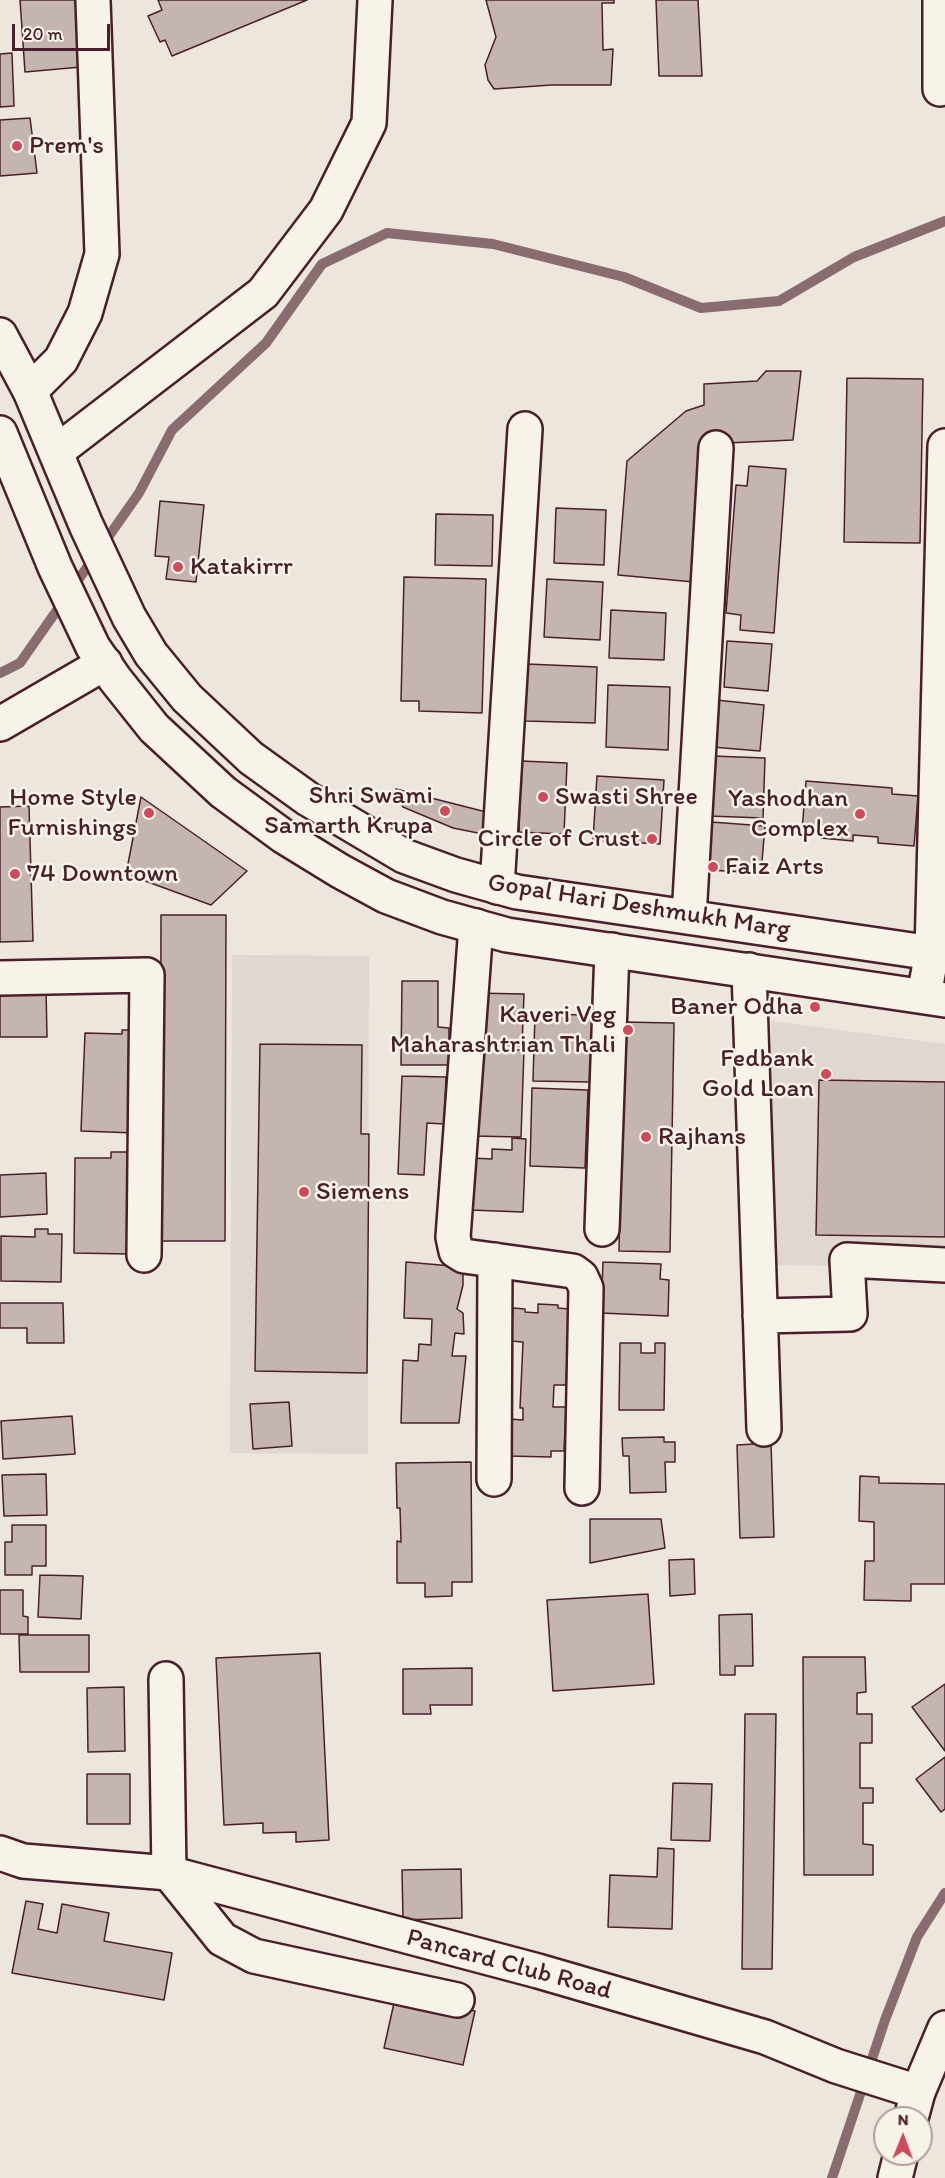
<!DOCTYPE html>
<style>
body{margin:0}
#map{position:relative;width:945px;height:2178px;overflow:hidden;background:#ece6dd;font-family:Itim,sans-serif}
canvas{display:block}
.north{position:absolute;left:873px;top:2106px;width:60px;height:60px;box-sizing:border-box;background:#f7f3e8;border:2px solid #b29e9c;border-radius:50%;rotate:1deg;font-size:16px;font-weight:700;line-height:24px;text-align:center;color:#4a1f2b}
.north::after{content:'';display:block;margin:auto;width:21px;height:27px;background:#d1495b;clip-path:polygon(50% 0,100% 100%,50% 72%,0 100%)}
.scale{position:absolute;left:12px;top:24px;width:98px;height:27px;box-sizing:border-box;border:3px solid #4a1f2b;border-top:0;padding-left:8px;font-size:18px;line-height:21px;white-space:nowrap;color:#4a1f2b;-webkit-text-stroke:4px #f7f3e8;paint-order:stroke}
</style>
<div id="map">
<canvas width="945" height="2178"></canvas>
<div class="north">N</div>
<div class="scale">20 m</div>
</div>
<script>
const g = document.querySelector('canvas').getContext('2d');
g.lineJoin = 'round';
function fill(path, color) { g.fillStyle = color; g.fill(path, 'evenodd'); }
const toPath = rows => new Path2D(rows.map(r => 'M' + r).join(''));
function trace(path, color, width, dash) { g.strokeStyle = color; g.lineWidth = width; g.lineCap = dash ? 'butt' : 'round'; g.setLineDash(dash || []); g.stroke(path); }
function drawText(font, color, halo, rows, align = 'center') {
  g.font = font + ' Itim,sans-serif'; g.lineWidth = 5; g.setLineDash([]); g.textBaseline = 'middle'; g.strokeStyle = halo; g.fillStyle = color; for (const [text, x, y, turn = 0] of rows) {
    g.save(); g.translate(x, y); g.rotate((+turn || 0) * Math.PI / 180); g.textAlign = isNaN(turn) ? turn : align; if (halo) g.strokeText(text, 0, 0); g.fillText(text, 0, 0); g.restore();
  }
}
fill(toPath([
 [232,955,369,956,368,1454,230,1453],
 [771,1021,945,1044,945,1268,775,1265]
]), '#e0d7d0');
trace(toPath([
 [0,673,20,663,139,493,172,430,266,343,322,264,387,233,493,244,624,277,701,308,779,301,854,257,945,221],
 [832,2178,885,2020,917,1937,945,1893]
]), '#896c6f', 10);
const building = toPath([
 [20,0,76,0,81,67,25,72,20,0],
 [158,0,307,0,172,56,165,40,160,42,148,16,162,10,158,0],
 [486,0,614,0,614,3,602,3,603,50,613,49,611,85,551,85,494,89,488,80,485,65,496,37,486,0],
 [656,0,698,0,702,76,659,76,656,0],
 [12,53,14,106,0,107,0,54,12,53],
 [30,118,37,173,0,176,0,120,30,118],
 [766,371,801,371,793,440,705,444,694,582,618,575,627,461,686,411,704,405,704,384,757,381,766,371],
 [847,378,923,379,920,543,844,542,847,378],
 [749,466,786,469,774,633,740,630,741,615,726,613,736,485,747,486,749,466],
 [160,501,204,505,196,582,166,579,169,557,155,556,160,501],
 [556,508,606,510,604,565,554,563,556,508],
 [436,514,493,515,492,566,435,565,436,514],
 [404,577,486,579,482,713,419,711,419,701,401,701,404,577],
 [547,579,603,582,600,640,544,637,547,579],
 [611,610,666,613,664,660,609,658,611,610],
 [727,641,772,644,768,691,724,687,727,641],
 [527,664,597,667,595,723,525,721,527,664],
 [608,685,670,687,668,750,606,747,608,685],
 [716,700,764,705,760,751,712,747,716,700],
 [712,756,765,758,763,818,709,816,712,756],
 [521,761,567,763,564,834,519,832,521,761],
 [597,776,664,780,660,844,593,840,597,776],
 [806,781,892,788,892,794,918,796,914,846,878,843,878,837,853,835,853,841,821,838,822,833,802,831,806,781],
 [396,789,494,814,493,836,453,828,403,807,396,789],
 [141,797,247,871,211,905,126,874,141,797],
 [29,806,33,941,0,942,0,807,29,806],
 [711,822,765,826,761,873,708,870,711,822],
 [161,915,226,915,225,1241,160,1241,161,915],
 [402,981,438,981,438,1027,449,1028,449,1065,401,1065,402,981],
 [46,989,47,1037,0,1037,0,990,46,989],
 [474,993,524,994,522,1046,473,1044,474,993],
 [535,1014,592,1015,590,1082,533,1081,535,1014],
 [623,1022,674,1023,670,1252,619,1251,623,1022],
 [122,1030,139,1030,135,1133,81,1131,85,1033,122,1034,122,1030],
 [260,1044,362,1045,361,1134,369,1134,367,1373,255,1371,260,1044],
 [475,1049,524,1050,521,1137,473,1136,475,1049],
 [402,1076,446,1077,444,1124,427,1123,424,1175,398,1174,402,1076],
 [819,1080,945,1082,945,1237,816,1235,819,1080],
 [532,1088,588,1090,585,1168,530,1166,532,1088],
 [512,1138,526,1139,523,1212,470,1210,471,1158,492,1159,492,1149,512,1150,512,1138],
 [111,1152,130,1152,129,1254,74,1253,75,1158,111,1158,111,1152],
 [46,1173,47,1214,0,1217,0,1175,46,1173],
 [35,1229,48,1229,48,1234,62,1234,61,1282,1,1281,1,1236,35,1237,35,1229],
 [406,1262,463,1267,463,1285,457,1309,463,1313,464,1334,455,1333,452,1356,466,1356,459,1423,401,1423,403,1360,418,1361,419,1344,431,1345,432,1319,404,1318,406,1262],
 [603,1262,661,1264,660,1279,669,1280,668,1316,601,1313,603,1262],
 [0,1303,63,1303,64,1343,27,1343,27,1328,0,1328,0,1303],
 [538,1304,558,1305,558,1308,569,1309,566,1385,554,1385,553,1407,566,1407,564,1451,551,1451,551,1457,508,1456,509,1419,523,1420,523,1408,520,1408,523,1342,511,1341,513,1308,525,1309,525,1312,538,1313,538,1304],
 [620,1343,641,1343,641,1353,655,1353,655,1343,665,1343,664,1410,619,1410,620,1343],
 [289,1402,292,1446,253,1449,250,1404,289,1402],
 [72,1416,75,1454,3,1459,1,1421,72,1416],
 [664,1437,664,1442,675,1442,675,1462,665,1462,666,1492,630,1493,629,1456,623,1456,622,1438,664,1437],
 [771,1443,774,1537,740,1538,737,1445,771,1443],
 [471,1462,472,1582,452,1582,452,1596,425,1597,425,1583,397,1583,397,1541,401,1542,400,1508,397,1508,396,1463,471,1462],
 [46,1474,47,1515,4,1516,2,1475,46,1474],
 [860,1476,879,1477,879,1483,945,1484,945,1584,911,1584,911,1601,864,1600,865,1561,874,1561,874,1522,859,1521,860,1476],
 [590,1519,661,1519,665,1548,590,1563,590,1519],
 [12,1525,46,1525,46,1566,32,1566,32,1575,5,1575,5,1542,12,1542,12,1525],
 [694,1559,695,1594,670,1596,669,1560,694,1559],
 [40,1575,83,1576,81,1619,38,1617,40,1575],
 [0,1590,23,1590,23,1616,28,1617,28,1634,0,1634,0,1590],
 [648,1594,654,1684,553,1691,547,1600,648,1594],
 [752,1614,753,1666,735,1666,735,1675,720,1675,719,1615,752,1614],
 [19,1635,89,1635,89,1672,20,1672,19,1635],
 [320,1653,329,1840,296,1842,296,1832,263,1833,263,1823,224,1825,216,1658,320,1653],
 [803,1657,865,1657,866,1692,857,1693,857,1714,872,1714,872,1743,860,1743,860,1788,873,1788,873,1803,863,1803,863,1844,873,1845,873,1875,804,1875,803,1657],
 [472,1668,472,1705,430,1705,431,1714,403,1714,403,1669,472,1668],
 [945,1684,945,1751,912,1707,945,1684],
 [124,1687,125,1751,88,1752,87,1688,124,1687],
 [745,1714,776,1714,772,1969,742,1969,745,1714],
 [945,1757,945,1809,941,1812,916,1779,945,1757],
 [87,1774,130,1774,130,1824,87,1824,87,1774],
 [673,1783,712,1784,710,1841,671,1840,673,1783],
 [658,1848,674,1849,672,1929,608,1927,610,1875,657,1877,658,1848],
 [461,1869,462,1918,403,1920,402,1870,461,1869],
 [26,1901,43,1904,38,1929,57,1933,62,1904,109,1913,104,1941,172,1953,164,2000,12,1973,26,1901],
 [396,1994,475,2011,463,2065,384,2048,396,1994]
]);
fill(building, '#c4b5b0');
trace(building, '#4a1f2b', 1.5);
const minor = toPath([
 [940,0,940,89],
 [30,391,61,360,85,313,102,254,93,0],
 [56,452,263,293,326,210,369,123,375,0],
 [0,724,105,663],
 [497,887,525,429],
 [689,917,716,448],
 [476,926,453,1237,456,1251,464,1256,573,1271,581,1277,586,1288,582,1488],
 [749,970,764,1429],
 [0,978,147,975,144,1255],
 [924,996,932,952,945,446],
 [602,1229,612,950],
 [760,1316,850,1314,847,1260,945,1265],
 [494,1479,495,1260],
 [166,1679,169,1873,222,1939,254,1956,457,2000],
 [911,2118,918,2092],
 [895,2178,901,2154]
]);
const major = toPath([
 [0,335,30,391,86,525,129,617,151,654,187,698,251,758,308,799,404,856,456,875,517,892,945,955],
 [0,433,55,567,93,647,115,679,154,728,223,792,283,836,340,871,386,896,442,917,507,935,945,1000],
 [0,1853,23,1861,169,1873,538,1971,765,2037,836,2066,918,2092,945,2028]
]);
trace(minor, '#4a1f2b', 38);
trace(major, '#4a1f2b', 38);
trace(minor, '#f7f3e8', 33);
trace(major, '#f7f3e8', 33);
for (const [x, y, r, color] of [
 [17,146,6,"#d1495b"],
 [178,567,6,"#d1495b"],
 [543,797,6,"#d1495b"],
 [445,811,6,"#d1495b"],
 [149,813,6,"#d1495b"],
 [860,814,6,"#d1495b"],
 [652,839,6,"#d1495b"],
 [713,867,6,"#d1495b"],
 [15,874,6,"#d1495b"],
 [815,1007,6,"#d1495b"],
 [628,1030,6,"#d1495b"],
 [826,1074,6,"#d1495b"],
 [646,1137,6,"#d1495b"],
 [304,1192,6,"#d1495b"]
]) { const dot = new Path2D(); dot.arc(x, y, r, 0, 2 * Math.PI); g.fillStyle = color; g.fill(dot); trace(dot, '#f7f3e8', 2); }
drawText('26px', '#4a1f2b', '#f7f3e8', [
 ["Prem's",29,146],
 ["Katakirrr",190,567],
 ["Shri Swami",433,796,"right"],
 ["Samarth Krupa",433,826,"right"],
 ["Swasti Shree",555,797],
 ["Home Style",137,798,"right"],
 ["Furnishings",137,828,"right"],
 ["Yashodhan",848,799,"right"],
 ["Complex",848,829,"right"],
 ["Circle of Crust",640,839,"right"],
 ["Faiz Arts",725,867],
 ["74 Downtown",27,874],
 ["Baner Odha",803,1007,"right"],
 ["Kaveri Veg",616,1015,"right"],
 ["Maharashtrian Thali",616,1045,"right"],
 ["Fedbank",814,1059,"right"],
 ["Gold Loan",814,1089,"right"],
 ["Rajhans",658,1137],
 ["Siemens",316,1192]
], 'left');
drawText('26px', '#4a1f2b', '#f7f3e8', [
 ["Gopal Hari Deshmukh Marg",639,907,9],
 ["Pancard Club Road",509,1965,15]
]);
</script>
